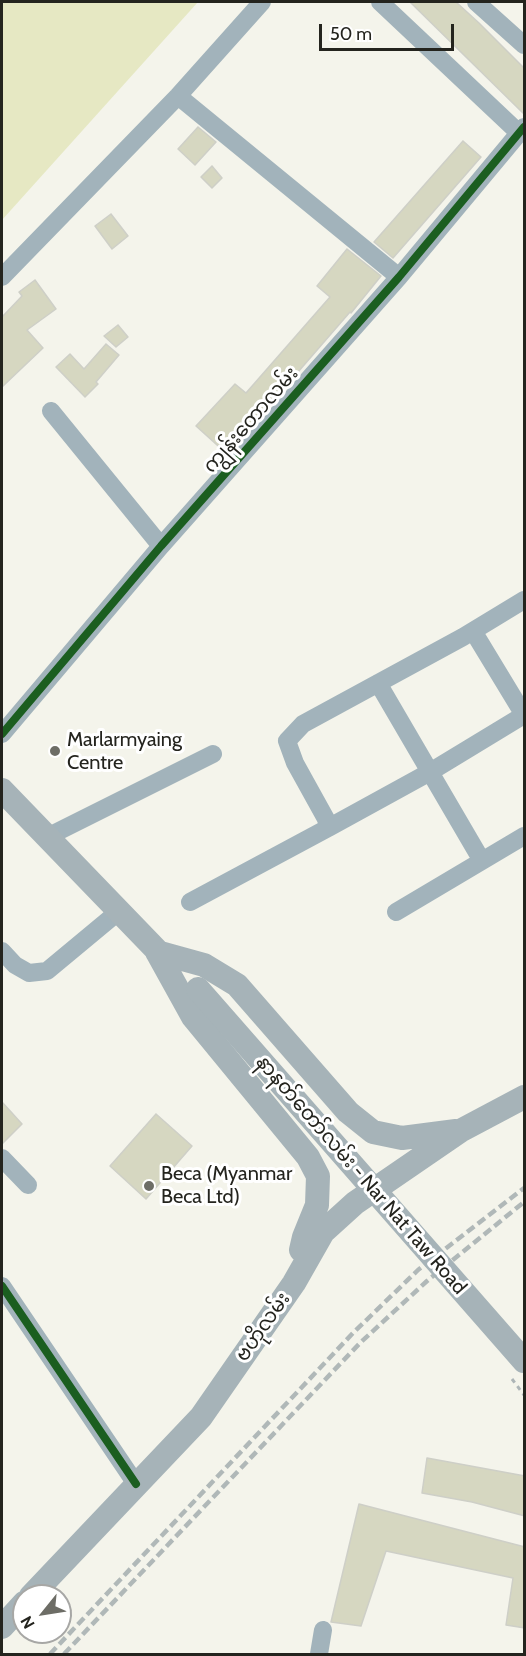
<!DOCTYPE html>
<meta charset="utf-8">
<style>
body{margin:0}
#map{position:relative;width:526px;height:1656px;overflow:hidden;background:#f4f4eb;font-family:Cabin,sans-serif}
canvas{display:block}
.frame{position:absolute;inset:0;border:3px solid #24241e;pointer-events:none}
.north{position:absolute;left:12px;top:1584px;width:60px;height:60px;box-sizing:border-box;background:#fff;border:2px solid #a7a7a5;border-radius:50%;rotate:240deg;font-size:16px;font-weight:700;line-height:24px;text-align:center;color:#24241e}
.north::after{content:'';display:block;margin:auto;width:21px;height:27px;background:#6d6d66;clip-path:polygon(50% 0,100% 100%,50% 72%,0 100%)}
.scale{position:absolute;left:319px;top:24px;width:135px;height:27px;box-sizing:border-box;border:3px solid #24241e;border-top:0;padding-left:8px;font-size:18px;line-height:21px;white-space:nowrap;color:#24241e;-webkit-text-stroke:4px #fff;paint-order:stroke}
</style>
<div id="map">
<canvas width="526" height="1656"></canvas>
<div class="frame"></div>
<div class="north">N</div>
<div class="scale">50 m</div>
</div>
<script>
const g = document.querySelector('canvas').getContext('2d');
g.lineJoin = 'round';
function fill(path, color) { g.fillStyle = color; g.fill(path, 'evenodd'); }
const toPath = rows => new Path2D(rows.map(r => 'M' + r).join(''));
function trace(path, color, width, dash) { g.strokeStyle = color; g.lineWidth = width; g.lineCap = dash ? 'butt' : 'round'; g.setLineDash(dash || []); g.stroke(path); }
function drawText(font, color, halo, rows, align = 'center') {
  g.font = font + ' Cabin,"Noto Sans Myanmar",sans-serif'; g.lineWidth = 6; g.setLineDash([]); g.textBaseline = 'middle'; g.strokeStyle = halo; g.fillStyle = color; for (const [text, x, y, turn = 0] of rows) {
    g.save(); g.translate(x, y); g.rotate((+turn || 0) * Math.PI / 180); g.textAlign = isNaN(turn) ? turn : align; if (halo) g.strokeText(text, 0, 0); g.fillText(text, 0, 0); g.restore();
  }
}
fill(toPath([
 [2,2,198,2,2,220]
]), '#e6e8c3');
const building = toPath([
 [410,2,456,2,479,23,525,69,525,115,410,2],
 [198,127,216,142,195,165,178,149,198,127],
 [463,141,481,157,393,258,374,242,463,141],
 [212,166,222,178,212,188,201,177,212,166],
 [111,214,128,236,112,249,95,226,111,214],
 [347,249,381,276,351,313,350,312,227,454,196,426,235,384,246,393,330,297,317,286,347,249],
 [35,280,56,309,27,330,43,348,2,387,2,317,22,296,19,292,35,280],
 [118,325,128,337,116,347,104,336,118,325],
 [106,344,119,355,96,382,98,384,85,397,56,367,70,354,84,369,106,344],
 [2,1102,22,1124,2,1144,2,1102],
 [156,1114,192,1146,146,1199,110,1166,156,1114],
 [427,1458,525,1476,525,1516,472,1502,422,1493,427,1458],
 [359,1504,525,1547,525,1628,506,1625,513,1578,386,1551,361,1626,331,1622,359,1504]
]);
fill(building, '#d6d7c1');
trace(building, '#cecfc7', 1.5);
trace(toPath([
 [512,1379,524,1395]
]), '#adb5b7', 3, [4.5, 4.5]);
trace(toPath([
 [380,2,519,133],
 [476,2,524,45],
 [178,96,399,277],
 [2,277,178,96,262,2],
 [51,411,161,546],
 [473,631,524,715],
 [378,683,482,861],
 [2,734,161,546,399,277,524,127],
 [328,828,430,772,524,715],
 [47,837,213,754],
 [190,902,328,828,326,819,295,763,287,741,303,724,463,637,524,600],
 [396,912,524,836],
 [2,951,15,965,29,973,47,971,118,912],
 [2,1158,28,1185],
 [2,1286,136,1484],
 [319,1654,323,1630]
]), '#a2b3bb', 18);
trace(toPath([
 [2,790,169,963],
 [157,952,193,1017,308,1157,318,1176,317,1205,304,1237,301,1250],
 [157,952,204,965,237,985,348,1112,373,1132,402,1138,456,1131],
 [31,1596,201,1417,294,1283,323,1232,355,1203,460,1131,524,1097],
 [2,1627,24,1603]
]), '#a6b3b8', 24);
trace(toPath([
 [50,1654,353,1333,418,1270,524,1188],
 [64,1654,360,1343,427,1281,524,1202]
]), '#b0b8b8', 4.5, [9, 4.5]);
trace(toPath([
 [198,989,524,1361]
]), '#a6b3b8', 24);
trace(toPath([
 [2,734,161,546,399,277,524,127],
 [2,1286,136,1484]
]), '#1b5e20', 8);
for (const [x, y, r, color] of [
 [55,751,6,"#6d6d66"],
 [149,1186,6,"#6d6d66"]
]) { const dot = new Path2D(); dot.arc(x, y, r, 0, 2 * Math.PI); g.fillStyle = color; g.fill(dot); trace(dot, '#fff', 2); }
drawText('20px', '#24241e', '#fff', [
 ["ကျွန်းတောလမ်း",251,420,-49],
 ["နာနတ်တော်လမ်း - Nar Nat Taw Road",361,1175,49],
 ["ဗဟိုလမ်း",263,1327,-55]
]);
drawText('20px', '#24241e', '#fff', [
 ["Marlarmyaing",67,740],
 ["Centre",67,763],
 ["Beca (Myanmar",161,1174],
 ["Beca Ltd)",161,1197]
], 'left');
</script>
